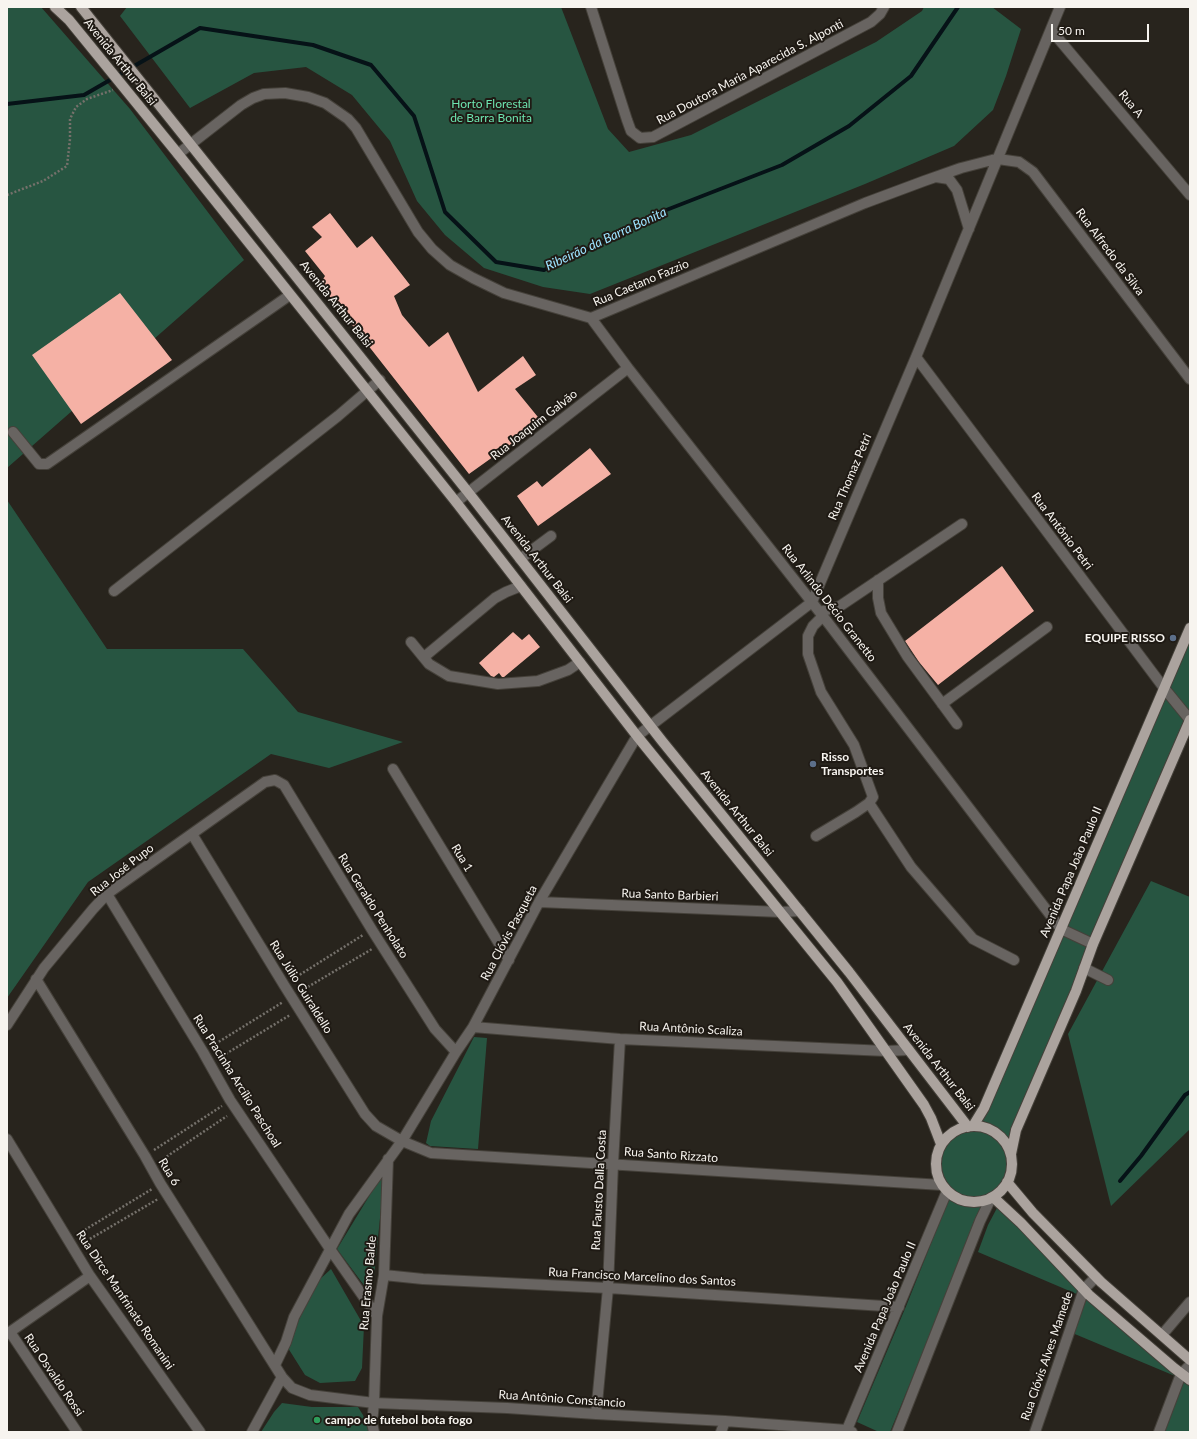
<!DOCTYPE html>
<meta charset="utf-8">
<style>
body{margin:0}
#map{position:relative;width:1197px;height:1439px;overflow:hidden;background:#28241d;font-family:Lato,sans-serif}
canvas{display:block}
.frame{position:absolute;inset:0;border:8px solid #f7f4ef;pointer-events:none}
.scale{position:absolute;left:1051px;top:24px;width:98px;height:18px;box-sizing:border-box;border:2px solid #f7f4ef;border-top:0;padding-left:5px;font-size:12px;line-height:14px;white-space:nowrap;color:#f7f4ef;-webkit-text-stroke:3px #1f1a14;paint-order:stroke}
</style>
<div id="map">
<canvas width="1197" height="1439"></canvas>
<div class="frame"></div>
<div class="scale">50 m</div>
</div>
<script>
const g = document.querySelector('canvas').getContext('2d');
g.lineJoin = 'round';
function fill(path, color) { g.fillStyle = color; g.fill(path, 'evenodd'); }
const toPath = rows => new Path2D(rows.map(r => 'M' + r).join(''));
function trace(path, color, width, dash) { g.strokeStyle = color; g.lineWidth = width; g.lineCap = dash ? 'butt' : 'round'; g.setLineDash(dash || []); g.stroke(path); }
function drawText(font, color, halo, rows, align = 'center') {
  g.font = font + ' Lato,sans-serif'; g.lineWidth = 4; g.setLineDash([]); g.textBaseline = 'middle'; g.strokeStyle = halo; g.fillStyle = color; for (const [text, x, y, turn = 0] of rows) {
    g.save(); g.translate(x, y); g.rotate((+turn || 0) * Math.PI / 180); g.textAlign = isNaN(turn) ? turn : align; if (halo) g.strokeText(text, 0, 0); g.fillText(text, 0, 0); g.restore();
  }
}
fill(toPath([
 [7,7,41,7,130,109,244,260,7,468],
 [127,7,561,7,608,129,629,152,691,135,876,42,922,11,924,7,992,7,1021,29,1006,76,993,110,954,146,865,184,590,294,543,287,484,268,445,235,417,201,390,141,352,95,306,67,254,73,190,108,120,16],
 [7,500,107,649,243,649,298,712,403,742,329,768,271,754,88,882,7,998],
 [1190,633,1190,716,1166,688],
 [1164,692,1189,720,1093,942,1063,929],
 [1151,881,1190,897,1190,1129,1111,1206,1068,1034],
 [1061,931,1092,944,1011,1142,997,1128,981,1120],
 [474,1037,487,1038,478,1149,430,1146,426,1143,431,1121],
 '938 1165a35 35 0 1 1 70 0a35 35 0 1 1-70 0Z',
 [385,1170,372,1296,337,1249],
 [948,1195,953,1199,967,1203,984,1204,890,1432,879,1432,857,1422,907,1304,943,1213],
 [997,1208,1020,1224,1082,1289,1079,1295,978,1252,988,1225],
 [331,1269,364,1326,362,1368,355,1381,320,1383,305,1375,288,1348,299,1319,319,1280],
 [1086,1293,1177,1373,1175,1376,1070,1332],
 [1181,1377,1190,1383,1190,1432,1163,1432],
 [282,1403,312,1407,358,1407,363,1415,369,1432,261,1432,274,1412]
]), '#275541');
trace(toPath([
 [7,104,84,95,200,28,313,45,371,65,414,116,445,212,496,262,544,270,599,244,656,214,782,165,849,126,911,76,958,7],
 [1120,1181,1141,1156,1185,1095,1190,1092]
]), '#061217', 4);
fill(toPath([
 [330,213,357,248,372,236,410,285,394,296,402,315,429,347,448,332,478,392,523,356,536,375,515,389,542,422,469,474,320,284,325,276,305,251,322,237,312,227],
 [120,293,172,360,81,424,32,355],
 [590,448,611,474,538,526,517,496,537,481,542,487],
 [1002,566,1034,611,938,685,919,662,905,641],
 [513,632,522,640,529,634,540,647,504,677,502,677,499,673,494,677,491,676,479,663]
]), '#f5b1a5');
const minor = toPath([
 [591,7,627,120,631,131,640,138,653,137,871,22,880,14,884,7],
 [1051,30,1190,195],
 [178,154,241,105,253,98,264,94,285,93,308,97,325,103,348,119,356,128,418,232,432,249,450,265,473,278,504,293,591,318,865,203,924,181,961,168,992,160,998,159,1019,162,1033,172,1190,379],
 [936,177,949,179,957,190,969,229],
 [591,318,628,368,829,624,1061,929,1093,944],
 [916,357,1164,688,1190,720],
 [13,432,39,464,47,464,290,295],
 [456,502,628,368],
 [520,559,551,536],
 [878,580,878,598,881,613,907,656,957,724],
 [114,591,338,416,380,380],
 [820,612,840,606,962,524],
 [411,642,429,664,449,676,498,684,538,681,568,670,580,662],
 [424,657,495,598,506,592,521,586],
 [942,704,1047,627],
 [393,769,509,960],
 [869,803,911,867,973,939,1014,960],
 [192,834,284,985,365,1114,376,1126,402,1141,431,1153,942,1185],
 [816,836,856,812,869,803,873,797,854,745,821,692,808,654,808,636,813,626,823,616],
 [107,894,203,1052,230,1100,330,1249,377,1316],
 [539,902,781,912,800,911],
 [1084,968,1108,980],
 [36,979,145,1156,160,1183,282,1377,292,1388,310,1395,374,1403,507,1408,596,1414,725,1421,847,1430,852,1432],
 [7,1025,44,968,93,909,107,894,265,782,275,780,284,785,372,930,435,1029,456,1052],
 [473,1027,620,1039,886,1051,909,1050],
 [7,1139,90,1276,200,1432],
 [384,1275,423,1279,608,1288,899,1307],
 [10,1332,77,1432],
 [7,1334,90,1276],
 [1162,1335,1190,1302],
 [275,1365,286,1342,294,1317,349,1214,402,1141,456,1052,473,1027,539,902,637,736,812,602,916,357,1060,7],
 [596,1414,608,1288,613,1164,620,1039],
 [252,1432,282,1377],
 [374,1432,372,1423,374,1403,377,1316,384,1275,388,1159],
 [721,1432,725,1421],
 [846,1432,947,1191],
 [897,1432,980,1221,991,1198],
 [1035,1432,1084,1289,1096,1277],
 [1159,1432,1181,1374,1190,1365]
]);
const major = toPath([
 [55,7,69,20,178,154,456,502,637,736,837,982,924,1105,931,1118,941,1144],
 [81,7,468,492,662,741,849,972,968,1127],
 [973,1126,984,1108,1190,628],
 '936 1164a38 38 0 1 1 76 0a38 38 0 1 1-76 0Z',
 [1011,1154,1016,1130,1076,991,1093,944,1190,720],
 [1007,1182,1033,1213,1101,1282,1190,1360],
 [993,1197,1021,1223,1089,1295,1174,1368,1190,1380]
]);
trace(minor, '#45413a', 12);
trace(major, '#45413a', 12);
trace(toPath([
 [7,195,43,181,67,166,70,139,70,119,76,107,87,99,113,90],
 [293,979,363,935],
 [301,991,372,949],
 [212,1046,283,1002],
 [219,1058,290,1015],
 [154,1150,222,1106],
 [160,1161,227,1116],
 [78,1234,152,1189],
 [83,1243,158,1199]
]), '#75716b', 2.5, [2, 2]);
trace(minor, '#686461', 10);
trace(major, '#aba39e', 10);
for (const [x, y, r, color] of [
 [1173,638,4,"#5c6f8a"],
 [813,764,4,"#5c6f8a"],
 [317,1420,4,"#2e9e5b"]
]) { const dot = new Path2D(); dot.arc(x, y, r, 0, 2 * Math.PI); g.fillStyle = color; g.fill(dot); trace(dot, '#1f1a14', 1.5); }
drawText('12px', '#f7f4ef', '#1f1a14', [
 ["Avenida Arthur Balsi",120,62,51],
 ["Rua Doutora Maria Aparecida S. Alponti",750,72,-28],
 ["Rua A",1131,104,50],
 ["Rua Alfredo da Silva",1110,252,53],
 ["Rua Caetano Fazzio",641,283,-23],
 ["Avenida Arthur Balsi",336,304,51],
 ["Rua Joaquim Galvão",534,425,-38],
 ["Rua Thomaz Petri",850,477,-67],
 ["Rua Antônio Petri",1062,531,53],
 ["Avenida Arthur Balsi",537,559,52],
 ["Rua Arlindo Décio Granetto",829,603,52],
 ["Avenida Arthur Balsi",737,813,51],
 ["Rua 1",462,858,59],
 ["Rua José Pupo",122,870,-38],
 ["Avenida Papa João Paulo II",1071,872,-67],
 ["Rua Santo Barbieri",670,895,2],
 ["Rua Geraldo Penholato",373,906,58],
 ["Rua Clóvis Pasqueta",509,933,-62],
 ["Rua Júlio Guiraldello",301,987,58],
 ["Rua Antônio Scaliza",691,1029,3],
 ["Avenida Arthur Balsi",939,1067,52],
 ["Rua Pracinha Arcílio Paschoal",237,1081,58],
 ["Rua Santo Rizzato",671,1155,4],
 ["Rua 6",169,1172,59],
 ["Rua Fausto Dalla Costa",599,1190,-87],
 ["Rua Francisco Marcelino dos Santos",642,1277,3],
 ["Rua Erasmo Balde",368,1283,-85],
 ["Rua Dirce Manfrinato Romanini",125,1300,56],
 ["Avenida Papa João Paulo II",885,1307,-67],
 ["Rua Clóvis Alves Mamede",1047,1356,-71],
 ["Rua Osvaldo Rossi",54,1375,56],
 ["Rua Antônio Constancio",562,1399,4]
]);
drawText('12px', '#6de5b0', '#1f1a14', [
 ["Horto Florestal",491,104],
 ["de Barra Bonita",491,118]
]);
drawText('bold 12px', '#f7f4ef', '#1f1a14', [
 ["EQUIPE RISSO",1165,638,"right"],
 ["Risso",821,757],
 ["Transportes",821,771],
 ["campo de futebol bota fogo",325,1420]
], 'left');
drawText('italic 13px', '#9de3ff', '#1f1a14', [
 ["Ribeirão da Barra Bonita",606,239,-25]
]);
</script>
